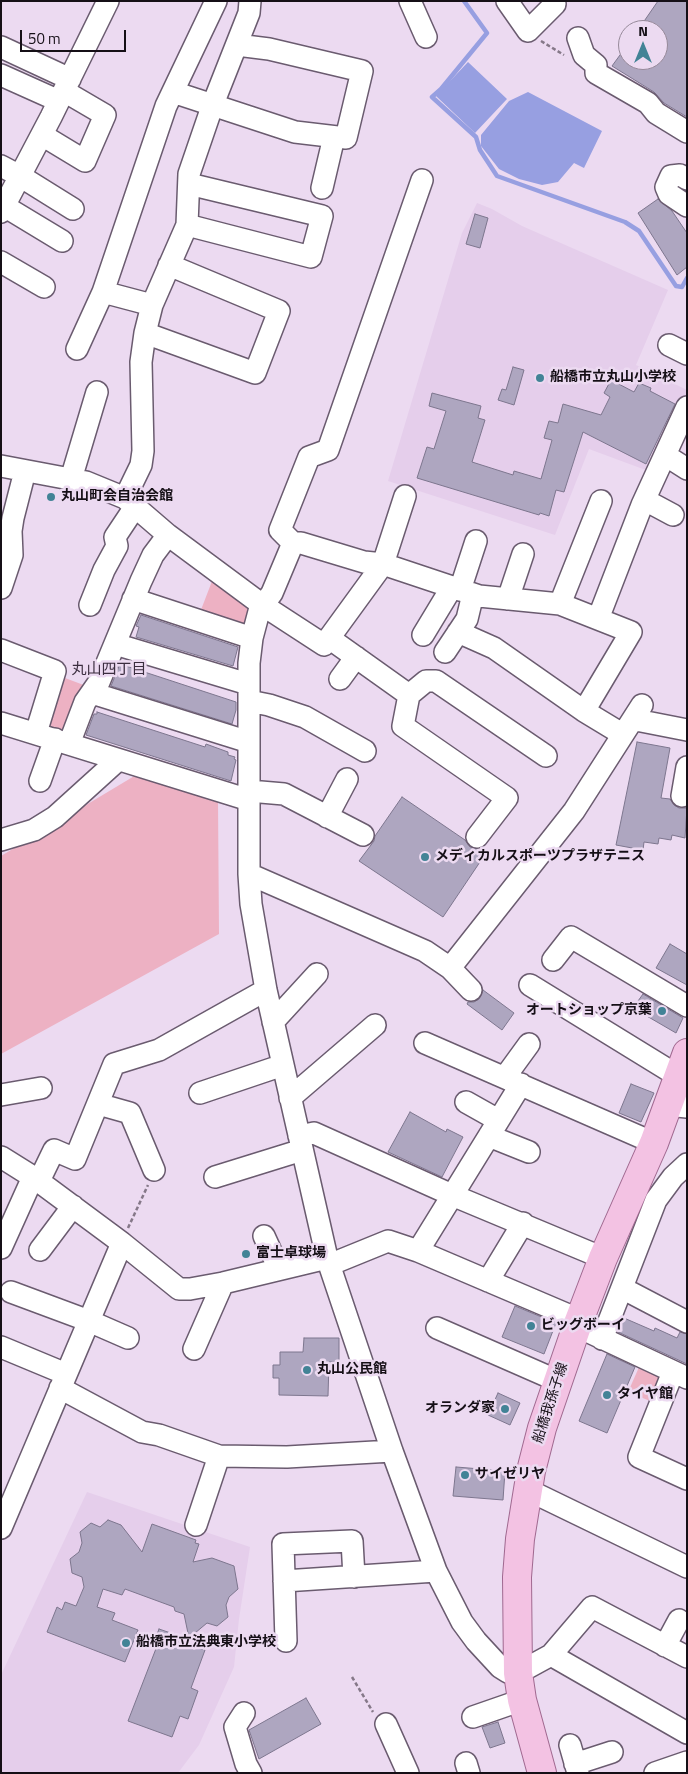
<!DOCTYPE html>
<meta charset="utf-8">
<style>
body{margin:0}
#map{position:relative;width:688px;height:1774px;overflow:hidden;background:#ecdaf1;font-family:"Titillium Web",sans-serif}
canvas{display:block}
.frame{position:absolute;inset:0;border:2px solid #150f16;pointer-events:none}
.north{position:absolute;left:618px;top:20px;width:50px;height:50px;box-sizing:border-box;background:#ecdaf1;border:1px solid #968999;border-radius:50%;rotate:0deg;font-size:14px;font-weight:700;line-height:20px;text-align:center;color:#150f16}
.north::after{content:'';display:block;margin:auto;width:18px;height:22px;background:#428396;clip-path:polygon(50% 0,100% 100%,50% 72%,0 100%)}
.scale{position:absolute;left:20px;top:30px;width:106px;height:22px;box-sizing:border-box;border:2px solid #150f16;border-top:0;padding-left:6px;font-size:15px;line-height:18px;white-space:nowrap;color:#150f16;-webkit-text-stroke:4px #ecdaf1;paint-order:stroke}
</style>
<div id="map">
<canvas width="688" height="1774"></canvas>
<div class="frame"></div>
<div class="north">N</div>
<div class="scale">50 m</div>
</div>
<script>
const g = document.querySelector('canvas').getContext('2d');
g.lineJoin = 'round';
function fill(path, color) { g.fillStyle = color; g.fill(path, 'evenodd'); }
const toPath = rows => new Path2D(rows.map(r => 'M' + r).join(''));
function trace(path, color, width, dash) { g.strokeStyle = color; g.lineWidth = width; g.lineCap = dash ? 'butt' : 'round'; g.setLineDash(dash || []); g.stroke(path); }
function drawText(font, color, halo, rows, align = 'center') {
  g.font = font + ' "Titillium Web","Noto Sans JP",sans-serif'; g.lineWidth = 5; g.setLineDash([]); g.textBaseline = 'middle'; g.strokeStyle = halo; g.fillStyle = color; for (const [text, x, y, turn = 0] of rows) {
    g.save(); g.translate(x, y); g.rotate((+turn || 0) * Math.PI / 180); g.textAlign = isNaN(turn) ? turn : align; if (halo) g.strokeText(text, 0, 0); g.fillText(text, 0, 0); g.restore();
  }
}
fill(toPath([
 [477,203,492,209,522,226,668,290,636,365,687,390,687,395,651,472,589,449,555,535,388,481,462,233],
 [87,1492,250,1547,239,1619,234,1667,199,1745,178,1773,1,1773,1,1675]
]), '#e5ceeb');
fill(toPath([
 [214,576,256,606,247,632,199,615],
 [57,675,89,687,67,738,40,731],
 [136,775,218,801,219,934,1,1054,1,856],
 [640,1365,663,1375,655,1403,628,1392]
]), '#edb1c3');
fill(toPath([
 [468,62,507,99,475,133,436,96],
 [528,92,602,131,584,168,574,163,558,182,542,185,519,179,499,169,481,146,481,135,509,101]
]), '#979fe1');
trace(toPath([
 [464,1,487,33,441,89,432,97,476,137,480,150,497,176,625,222,639,231,676,286,682,287,687,278]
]), '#979fe1', 4.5);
const building = toPath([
 [658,1,687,1,687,117,664,103,654,92,612,66,628,44,628,60,658,60,658,30,638,30,658,1],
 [658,199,672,211,687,233,687,267,677,275,638,213,658,199],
 [475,214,488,218,480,248,466,244,475,214],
 [513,367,524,370,514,405,498,400,502,389,506,390,513,367],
 [611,380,634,392,639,383,651,388,650,391,675,404,646,464,583,432,564,492,556,490,549,516,540,513,539,515,417,478,427,447,434,449,446,411,429,406,432,393,481,406,478,418,485,420,472,462,513,475,514,471,541,479,552,440,544,438,549,421,558,423,563,404,601,415,610,397,604,393,611,380],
 [141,615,238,647,233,666,136,637,139,627,136,626,141,615],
 [120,664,236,702,236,710,232,724,111,686,120,664],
 [97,712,205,747,206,744,228,752,228,755,235,757,234,759,236,760,231,781,86,735,94,714,97,714,97,712],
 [637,742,670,748,661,798,670,799,674,805,679,808,687,808,685,838,672,835,671,840,659,838,658,844,644,842,643,850,616,845,637,742],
 [402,797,465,840,470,847,479,849,486,853,443,917,359,861,374,841,375,836,402,797],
 [670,944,687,954,687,985,656,968,670,944],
 [483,990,514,1013,502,1030,467,1004,468,1002,474,1002,479,999,483,990],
 [643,994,683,1018,676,1033,633,1008,643,994],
 [631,1084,654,1093,641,1122,619,1113,631,1084],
 [410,1112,446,1132,447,1129,463,1137,442,1177,388,1152,410,1112],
 [515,1306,556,1323,544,1354,502,1337,515,1306],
 [624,1318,654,1331,655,1328,677,1338,680,1332,687,1334,687,1364,618,1332,624,1318],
 [304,1338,339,1338,339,1362,329,1362,328,1396,279,1395,279,1378,273,1378,273,1365,280,1365,280,1352,303,1352,304,1338],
 [607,1354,635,1367,607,1433,579,1421,607,1354],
 [498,1393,520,1403,510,1425,488,1415,498,1393],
 [456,1467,505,1471,503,1500,453,1496,456,1467],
 [108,1520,121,1525,142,1552,152,1524,196,1540,195,1543,199,1544,193,1562,212,1558,234,1566,238,1589,229,1597,226,1605,228,1617,217,1626,207,1623,189,1638,184,1614,175,1611,174,1607,125,1589,122,1595,103,1589,97,1607,115,1613,112,1620,138,1630,125,1662,47,1632,57,1607,62,1610,65,1602,76,1606,84,1587,82,1577,72,1573,70,1559,79,1552,82,1543,80,1532,91,1523,100,1527,108,1520],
 [159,1629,188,1639,183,1642,205,1650,191,1688,198,1691,188,1719,180,1716,172,1737,128,1721,157,1646,153,1645,159,1629],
 [306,1698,321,1724,259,1759,249,1730,306,1698],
 [498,1722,505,1743,490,1748,482,1727,498,1722]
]);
fill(building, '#aea6c0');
trace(building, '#7d768e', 1);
const minor = toPath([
 [410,1,426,37],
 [507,1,528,31,555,4],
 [578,38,584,55,596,65,596,73,648,103,656,113,687,132],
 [1,47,70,79],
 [1,75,59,101],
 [173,92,295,132,346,138,362,71,269,49,237,45],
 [42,135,85,161,105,115,64,91],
 [1,166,20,176,73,209],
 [687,179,680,175,671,176,666,187,669,194,687,206],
 [422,180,328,450,309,457,280,530,293,543,301,543,364,562,383,564,479,596,560,604,631,632,584,711],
 [322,188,334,137],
 [4,206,62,241],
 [1,212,51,117,108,1],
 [187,225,311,257,322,216,189,184],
 [1,262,44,287],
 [152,305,103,292,166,106,216,1],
 [145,333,255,373,279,311,169,265],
 [669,345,687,354],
 [77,349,103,292],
 [665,455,687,469],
 [1,466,86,482,125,498,168,535,261,604,324,645,383,564,405,496],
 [71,479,97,392],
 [125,498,141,465,143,451,141,362,145,333,152,305,187,225,189,174,213,104,249,13,250,1],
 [645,500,673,515],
 [293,543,272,593,267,600,261,604,252,638,249,663,249,874,251,904,266,990,327,1258,392,1451,436,1571,462,1622,476,1641,500,1667,508,1672,518,1673,551,1655,592,1607,687,1657],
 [1,588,12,555,11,531,13,518,25,471],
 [460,590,476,541],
 [133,599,252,638],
 [508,599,523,554],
 [560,604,601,501],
 [90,605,104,570,117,546,115,537,135,507],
 [598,619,642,505,687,407],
 [458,632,494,648,584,711,622,734],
 [423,635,452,587],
 [329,638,409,695],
 [115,644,248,684],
 [1,650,55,671,36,733],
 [445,652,467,619,473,594],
 [340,679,356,657],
 [92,693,249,742],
 [249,701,269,705,305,717,365,751],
 [636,720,687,730],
 [1,723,249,800],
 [69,744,85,702,99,682,141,581,153,555,168,535],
 [40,781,55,739],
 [249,791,284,794,363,835],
 [682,796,687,767],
 [327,817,347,779],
 [477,837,507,798,403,726,409,695,426,681,436,681,546,756],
 [1,840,34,830,55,817,118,760],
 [249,874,425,951,450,968,471,990],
 [553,960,571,937,687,1006],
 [450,968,574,811,642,705],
 [530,985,678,1076],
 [273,1022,317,974],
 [425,1043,654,1143],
 [505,1077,529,1044],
 [200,1093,283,1065],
 [1,1095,41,1088],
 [290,1098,375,1025],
 [466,1102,498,1120],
 [98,1104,130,1113,154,1170],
 [667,1105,687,1107],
 [299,1136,314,1133,452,1195,603,1258],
 [489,1136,529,1152],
 [1,1157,33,1177,122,1243,179,1289,190,1289,223,1283,327,1258],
 [215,1177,302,1150],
 [39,1181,54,1150,75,1159,114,1064,159,1050,266,990],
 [264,1236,279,1269],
 [1,1248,33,1177],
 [40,1250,73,1206],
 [418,1251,521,1084],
 [329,1265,388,1241,418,1251,580,1320],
 [488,1281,523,1223],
 [622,1288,687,1322],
 [11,1292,89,1321,128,1338],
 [437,1328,558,1381],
 [591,1333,687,1378],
 [602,1339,656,1200,673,1177,687,1164],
 [1,1347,66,1374],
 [194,1349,223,1283],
 [673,1372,639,1457,687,1479],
 [60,1388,142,1432,159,1435,219,1456,287,1457,392,1451],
 [528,1490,687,1567],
 [196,1525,219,1456],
 [1,1528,122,1243],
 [284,1581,436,1571],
 [286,1641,283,1544,352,1541,354,1577],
 [665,1646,679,1620],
 [551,1655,687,1733],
 [244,1713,235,1727,246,1764,251,1773],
 [473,1717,522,1700],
 [386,1724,408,1773],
 [570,1745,578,1773],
 [466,1763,469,1773],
 [575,1764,612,1752],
 [655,1773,687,1762]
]);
const major = toPath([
 [542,1773,522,1700,518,1673,517,1577,520,1539,531,1471,542,1428,577,1326,603,1258,654,1143,687,1053]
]);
trace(minor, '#6a5b6f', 24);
trace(major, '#a06990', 30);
trace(toPath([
 [541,41,564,55],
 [128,1228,148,1185],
 [352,1677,373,1712]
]), '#857888', 2.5, [4, 2.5]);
trace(minor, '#fff', 21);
trace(major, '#f3c2e3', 28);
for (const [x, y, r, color] of [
 [540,378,5,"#428396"],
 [51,497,5,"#428396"],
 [425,857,5,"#428396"],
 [662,1011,5,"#428396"],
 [246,1254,5,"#428396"],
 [531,1326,5,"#428396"],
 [307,1370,5,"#428396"],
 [607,1395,5,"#428396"],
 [505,1409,5,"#428396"],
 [465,1475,5,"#428396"],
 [126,1643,5,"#428396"]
]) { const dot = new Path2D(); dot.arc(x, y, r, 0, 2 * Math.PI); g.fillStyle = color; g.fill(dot); trace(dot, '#ecdaf1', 2); }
drawText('bold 14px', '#150f16', '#ecdaf1', [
 ["船橋市立丸山小学校",550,378],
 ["丸山町会自治会館",61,497],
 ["メディカルスポーツプラザテニス",435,857],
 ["オートショップ京葉",652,1011,"right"],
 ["富士卓球場",256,1254],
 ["ビッグボーイ",541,1326],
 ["丸山公民館",317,1370],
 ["タイヤ館",617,1395],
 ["オランダ家",495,1409,"right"],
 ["サイゼリヤ",475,1475],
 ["船橋市立法典東小学校",136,1643]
], 'left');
drawText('14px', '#150f16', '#ecdaf1', [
 ["船橋我孫子線",551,1403,-72]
]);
drawText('15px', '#3b2d3f', '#ecdaf1', [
 ["丸山四丁目",109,670]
]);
</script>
